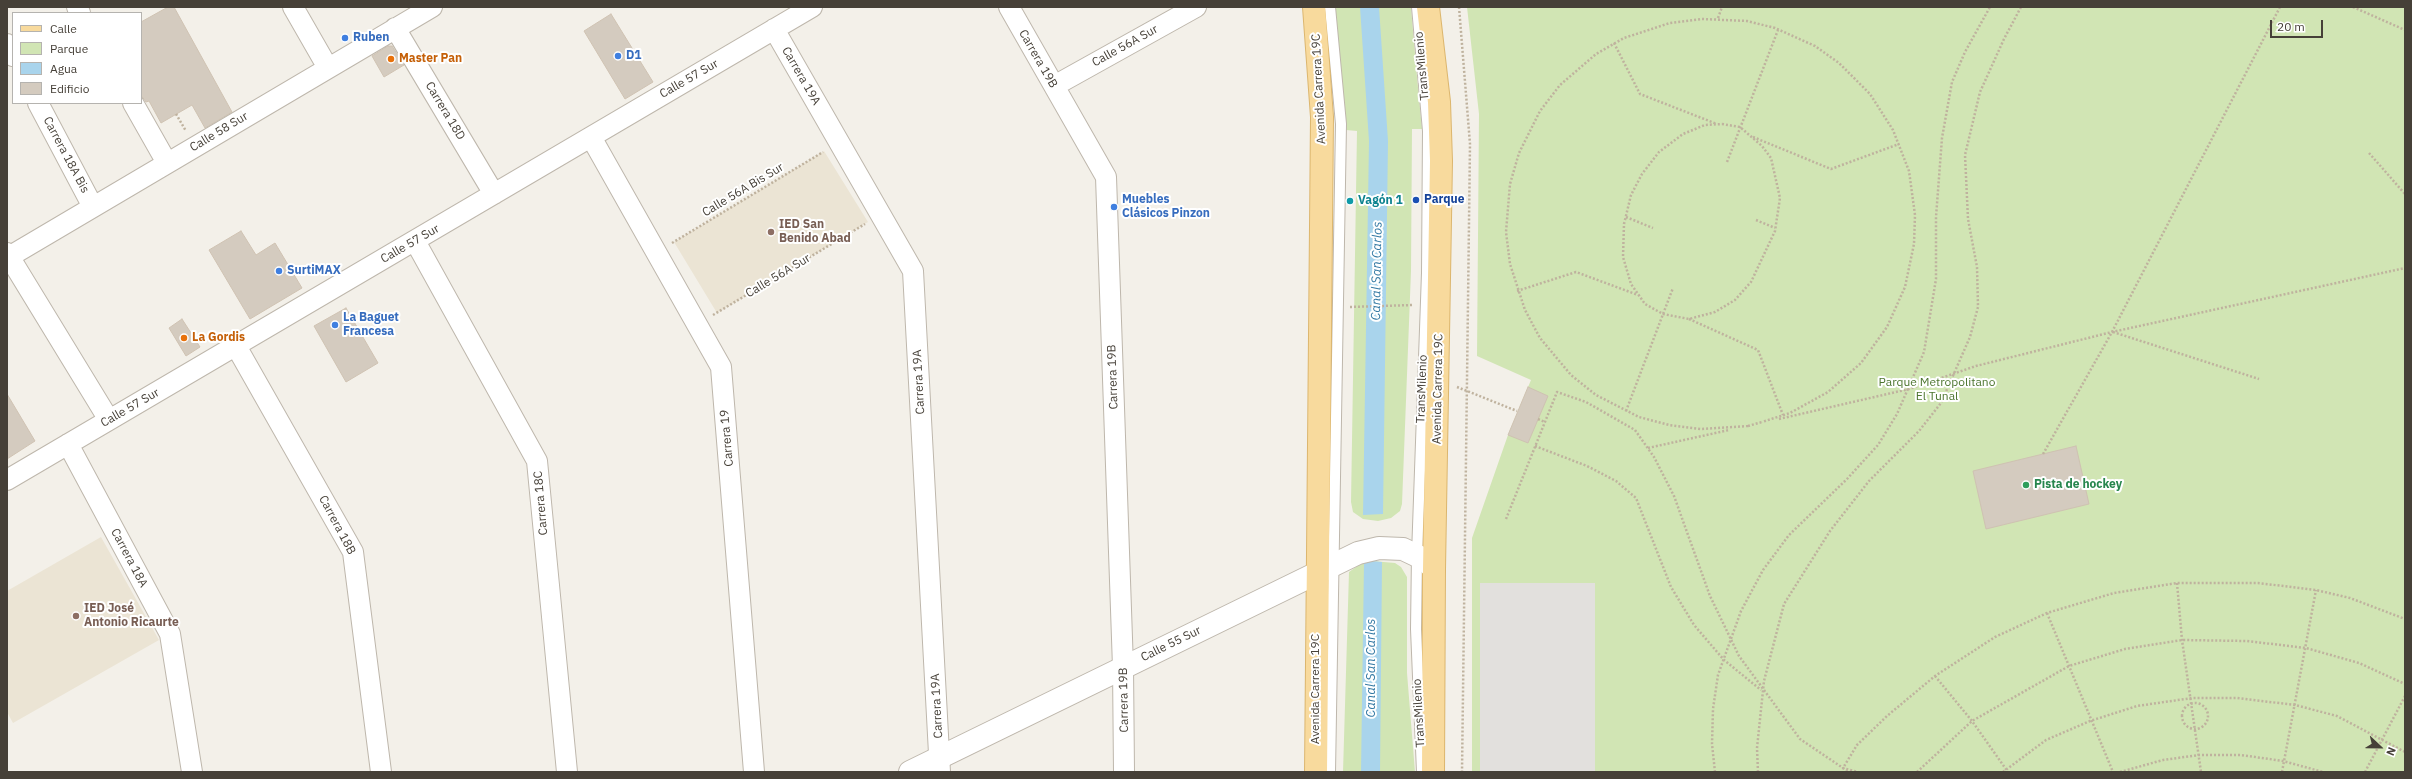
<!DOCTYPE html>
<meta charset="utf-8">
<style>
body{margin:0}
#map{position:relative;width:2412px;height:779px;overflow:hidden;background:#f3f0e9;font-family:"IBM Plex Sans",sans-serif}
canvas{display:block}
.frame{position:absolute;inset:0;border:8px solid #464038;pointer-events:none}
.legend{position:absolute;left:12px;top:12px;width:130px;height:92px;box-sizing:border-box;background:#fff;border:1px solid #b5b3af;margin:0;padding:5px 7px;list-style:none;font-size:12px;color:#464038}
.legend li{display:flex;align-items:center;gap:8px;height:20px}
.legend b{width:20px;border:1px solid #b5b3af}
.north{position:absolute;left:2360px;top:727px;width:40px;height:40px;-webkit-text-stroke:3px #fff;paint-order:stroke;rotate:112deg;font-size:11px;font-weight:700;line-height:16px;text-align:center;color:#464038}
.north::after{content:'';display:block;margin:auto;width:14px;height:18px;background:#464038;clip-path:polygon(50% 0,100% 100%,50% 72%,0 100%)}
.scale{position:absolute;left:2270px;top:20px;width:53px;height:18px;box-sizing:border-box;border:2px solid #464038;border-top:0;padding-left:5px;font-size:12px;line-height:14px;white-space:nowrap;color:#464038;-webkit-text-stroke:3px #fff;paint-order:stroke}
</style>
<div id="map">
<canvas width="2412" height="779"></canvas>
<div class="frame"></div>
<ul class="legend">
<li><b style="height:5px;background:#f8da9d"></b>Calle</li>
<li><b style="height:11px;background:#d1e5b4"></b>Parque</li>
<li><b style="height:11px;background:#a9d4ec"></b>Agua</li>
<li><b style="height:11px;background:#d4cbbf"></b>Edificio</li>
</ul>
<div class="north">N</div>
<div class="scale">20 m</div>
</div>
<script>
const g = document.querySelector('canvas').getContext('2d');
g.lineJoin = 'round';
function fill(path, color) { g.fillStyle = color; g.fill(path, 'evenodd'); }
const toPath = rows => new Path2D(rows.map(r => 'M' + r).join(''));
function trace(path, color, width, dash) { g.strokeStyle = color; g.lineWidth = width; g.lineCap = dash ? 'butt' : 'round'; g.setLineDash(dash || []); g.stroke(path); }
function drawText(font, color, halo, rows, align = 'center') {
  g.font = font + ' "IBM Plex Sans",sans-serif'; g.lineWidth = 4; g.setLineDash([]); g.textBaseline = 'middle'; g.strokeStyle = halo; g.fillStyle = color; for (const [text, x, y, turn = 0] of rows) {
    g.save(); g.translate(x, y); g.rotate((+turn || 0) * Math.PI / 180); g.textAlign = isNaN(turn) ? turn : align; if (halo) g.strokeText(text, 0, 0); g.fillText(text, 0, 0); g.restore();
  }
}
fill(toPath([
 [824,151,868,222,717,313,674,242],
 [101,537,159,640,13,723,7,712,7,591]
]), '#ebe4d4');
fill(toPath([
 [1334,7,1411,7,1417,77,1422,129,1412,129,1411,271,1402,504,1400,511,1391,518,1378,521,1363,519,1353,512,1351,502,1357,131,1346,130],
 [1467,7,2405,7,2405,772,1472,772,1472,538,1508,435,1531,380,1477,356,1479,114],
 [1372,561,1395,563,1401,567,1407,577,1407,673,1415,772,1343,772,1349,572,1363,562]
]), '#d1e5b4');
fill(toPath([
 [1480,583,1595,583,1595,772,1480,772]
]), '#e2e0dd');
fill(toPath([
 [1360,7,1379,7,1388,141,1383,514,1363,515,1369,141],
 [1372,561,1382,562,1380,772,1361,772,1364,562]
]), '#a9d4ec');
const building = toPath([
 [168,7,174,7,232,112,205,128,192,105,161,123,149,101,146,102,141,95,141,22,168,7],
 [611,14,653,82,625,99,584,31,611,14],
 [388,46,392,46,404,65,384,77,372,56,388,46],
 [241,231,256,255,275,243,302,288,250,319,209,250,241,231],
 [346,308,378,363,346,382,314,326,346,308],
 [182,319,200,347,186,356,169,328,182,319],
 [1528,387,1548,396,1528,443,1508,435,1528,387],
 [7,394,35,441,7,459,7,394],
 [2076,446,2089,504,1986,529,1973,471,2076,446]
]);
fill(building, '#d4cbbf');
trace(building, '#cfc2b2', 1);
const service = toPath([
 [1330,7,1341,124,1330,772],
 [1417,7,1428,131,1427,273,1417,555,1416,629,1422,772]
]);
const minor = toPath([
 [77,7,80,13],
 [293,7,328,68],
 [1009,7,1106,177,1123,667,1124,772],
 [395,28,494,194],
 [774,29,913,271,940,772],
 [7,44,13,56],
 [1054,86,1196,7],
 [38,103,93,207],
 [133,103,167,163],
 [591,137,721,367,754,772],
 [415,241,537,461,567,772],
 [7,253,109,420],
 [7,258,432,7],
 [236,346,353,552,381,772],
 [68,444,170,634,192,772],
 [7,480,812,7]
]);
const tertiary = toPath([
 [910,772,1358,553,1379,548,1403,549,1424,559,1434,569]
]);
const primary = toPath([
 [1314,7,1322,117,1316,772],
 [1428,7,1439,102,1441,161,1434,569,1433,772]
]);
trace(service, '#beb7ac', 12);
trace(minor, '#beb7ac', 22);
trace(tertiary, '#beb7ac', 24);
trace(primary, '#dcb66e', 24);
trace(toPath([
 [1459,7,1470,144,1462,772],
 [2353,7,2405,30],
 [1718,18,1722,7],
 [1614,43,1640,94,1717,124],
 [176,114,186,131],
 [1722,124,1740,127,1762,146,1771,158,1780,198,1775,231,1751,282,1735,300,1715,312,1689,319,1663,314,1645,304,1631,284,1623,257,1624,224,1631,195,1642,174,1659,152,1683,134,1705,125,1722,124],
 [1753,137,1831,169,1899,144],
 [2369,153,2405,194],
 [1727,162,1778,30],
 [1626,217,1653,228],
 [1756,220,1775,228],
 [672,243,823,152],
 [1517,291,1576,272,1638,295],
 [1350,307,1413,305],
 [713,315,865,224],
 [1689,319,1758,350,1783,415],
 [2113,332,2259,379],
 [1457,387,1517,411],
 [1626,411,1673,288],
 [1538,419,1545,422],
 [1779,419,1909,389,1976,366,2112,332,2405,268],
 [1748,426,1701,429,1669,425,1639,417,1596,395,1571,375,1540,338,1525,310,1510,264,1506,232,1510,184,1519,153,1540,111,1560,85,1596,54,1624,38,1670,23,1702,19,1747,21,1775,28,1815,46,1839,63,1870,94,1893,130,1909,171,1915,215,1914,244,1905,287,1887,327,1861,363,1828,392,1790,413,1762,422],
 [1748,426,1762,422],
 [1535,446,1587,466,1616,481,1636,498,1671,587,1694,625,1724,660,1761,690],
 [1648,448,1729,430],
 [2043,454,2112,332,2280,7],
 [1506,519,1557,392,1586,402,1635,430,1654,457,1674,496,1710,596,1739,656,1800,739,1843,768,1858,772],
 [2177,583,2182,640,2201,772],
 [2047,613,2113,772],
 [1935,676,1972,721,2008,772],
 '2182 716a13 13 0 1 1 26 0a13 13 0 1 1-26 0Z',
 [1715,772,1712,744,1713,709,1718,675,1741,611,1763,570,1789,535,1847,479,1878,445,1897,414,1924,352,1936,279,1936,217,1942,138,1952,82,1965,52,1990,7],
 [1758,772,1757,748,1764,681,1784,604,1830,531,1869,481,1919,431,1941,403,1970,337,1978,307,1977,267,1968,219,1965,155,1980,92,2004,39,2021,7],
 [1847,772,1843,768,1857,745,1887,716,1935,676,1995,637,2047,613,2114,593,2177,583,2258,583,2316,590,2350,598,2405,619],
 [1917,772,1972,721,2069,666,2125,649,2182,640,2247,641,2306,648,2359,663,2405,684],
 [2003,772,2046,740,2090,721,2137,706,2192,698,2237,698,2295,705,2337,716,2405,752],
 [2120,772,2163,760,2199,755,2241,755,2283,761,2323,772],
 [2282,772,2316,590],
 [2365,772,2405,696]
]), '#bfb29e', 2.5, [2, 2]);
trace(service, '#fff', 10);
trace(minor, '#fff', 20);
trace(tertiary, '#fff', 22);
trace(primary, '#f8da9d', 22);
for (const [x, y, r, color] of [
 [345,38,4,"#3f7fe0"],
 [618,56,4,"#3f7fe0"],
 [391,59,4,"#e8710a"],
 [1416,200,4,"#1a4fb4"],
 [1350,201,4,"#0f9aa8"],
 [1114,207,4,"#3f7fe0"],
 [771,232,4,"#8d6e63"],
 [279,271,4,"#3f7fe0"],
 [335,325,4,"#3f7fe0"],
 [184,338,4,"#e8710a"],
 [2026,485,4,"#2e9e5b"],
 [76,616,4,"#8d6e63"]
]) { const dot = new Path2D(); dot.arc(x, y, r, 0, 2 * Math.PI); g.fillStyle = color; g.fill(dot); trace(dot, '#fff', 1.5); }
drawText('bold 12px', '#366cbe', '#fff', [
 ["Ruben",353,38],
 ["D1",626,56],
 ["Muebles",1122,200],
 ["Clásicos Pinzon",1122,214],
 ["SurtiMAX",287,271],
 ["La Baguet",343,318],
 ["Francesa",343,332]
], 'left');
drawText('12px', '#464038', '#fff', [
 ["Calle 56A Sur",1125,46,-29],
 ["Carrera 19B",1038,59,60],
 ["TransMilenio",1422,66,-95],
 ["Carrera 19A",801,76,60],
 ["Calle 57 Sur",689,79,-30],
 ["Avenida Carrera 19C",1319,89,-93],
 ["Carrera 18D",445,111,59],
 ["Calle 58 Sur",219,132,-31],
 ["Carrera 18A Bis",66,155,62],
 ["Calle 56A Bis Sur",743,190,-31],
 ["Calle 57 Sur",410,244,-30],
 ["Calle 56A Sur",778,276,-31],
 ["Carrera 19B",1113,377,-92],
 ["Carrera 19A",919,382,-93],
 ["TransMilenio",1422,389,-88],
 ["Avenida Carrera 19C",1438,389,-89],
 ["Calle 57 Sur",130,408,-30],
 ["Carrera 19",727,438,-95],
 ["Carrera 18C",541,503,-95],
 ["Carrera 18B",337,525,62],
 ["Carrera 18A",129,558,62],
 ["Calle 55 Sur",1171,644,-26],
 ["Avenida Carrera 19C",1316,689,-90],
 ["Carrera 19B",1124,700,-91],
 ["Carrera 19A",937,706,-93],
 ["TransMilenio",1419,713,-93]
]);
drawText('bold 12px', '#c56008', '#fff', [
 ["Master Pan",399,59],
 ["La Gordis",192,338]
], 'left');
drawText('bold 12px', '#164399', '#fff', [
 ["Parque",1424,200]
], 'left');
drawText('bold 12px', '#0d838f', '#fff', [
 ["Vagón 1",1358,201]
], 'left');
drawText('bold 12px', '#785e54', '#fff', [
 ["IED San",779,225],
 ["Benido Abad",779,239],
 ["IED José",84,609],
 ["Antonio Ricaurte",84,623]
], 'left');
drawText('12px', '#4c752e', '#fff', [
 ["Parque Metropolitano",1937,383],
 ["El Tunal",1937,397]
]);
drawText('bold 12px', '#27864d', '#fff', [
 ["Pista de hockey",2034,485]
], 'left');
drawText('italic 13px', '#357aa4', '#fff', [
 ["Canal San Carlos",1377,271,-89],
 ["Canal San Carlos",1371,668,-90]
]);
</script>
